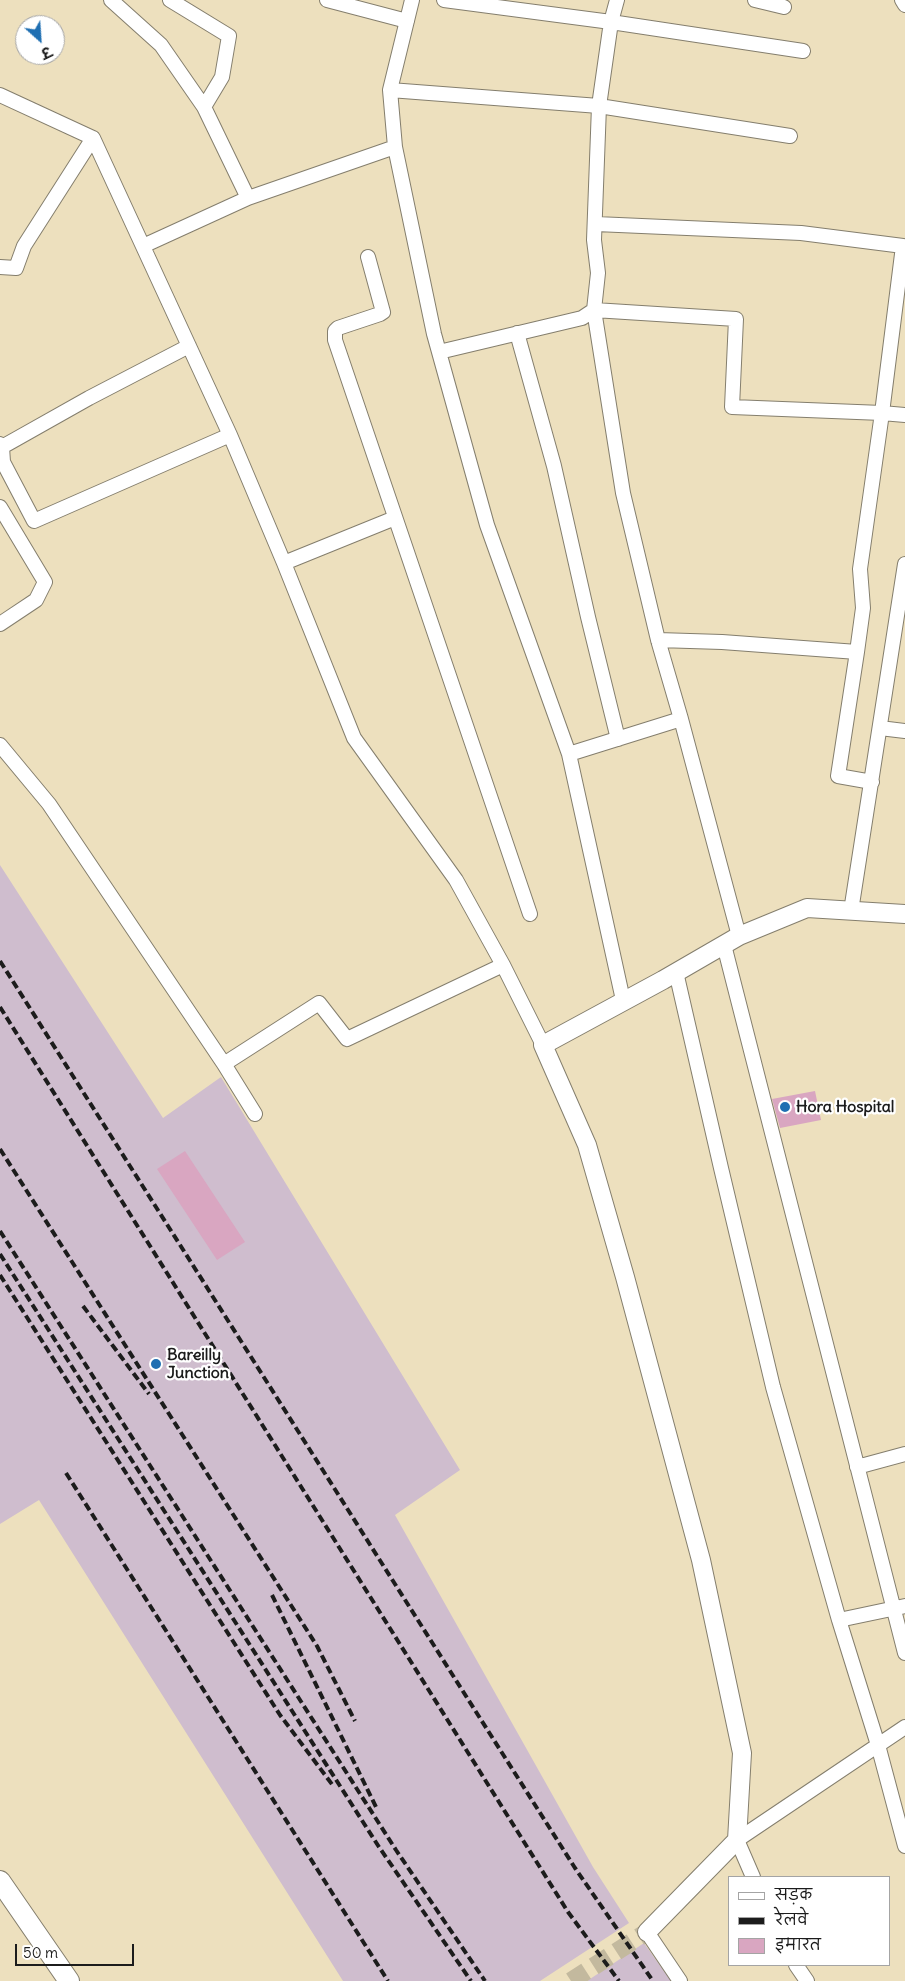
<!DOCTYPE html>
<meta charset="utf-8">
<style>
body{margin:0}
#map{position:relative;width:905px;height:1981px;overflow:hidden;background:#ede0be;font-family:Delius,"Playpen Sans Deva",sans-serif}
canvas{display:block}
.legend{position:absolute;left:728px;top:1876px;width:162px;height:90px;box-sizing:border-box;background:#fff;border:1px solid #a4a4a4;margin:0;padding:6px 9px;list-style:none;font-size:15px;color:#1c1c1c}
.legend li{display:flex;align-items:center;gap:10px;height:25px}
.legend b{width:25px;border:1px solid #a4a4a4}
.north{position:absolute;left:15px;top:15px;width:50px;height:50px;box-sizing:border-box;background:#fff;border:1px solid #a4a4a4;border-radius:50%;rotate:154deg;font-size:14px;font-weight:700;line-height:20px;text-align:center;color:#1c1c1c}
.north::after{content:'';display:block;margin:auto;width:18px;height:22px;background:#1f6fb2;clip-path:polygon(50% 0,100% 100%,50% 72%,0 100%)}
.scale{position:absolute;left:15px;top:1944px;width:119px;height:22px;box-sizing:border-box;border:2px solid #1c1c1c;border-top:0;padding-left:6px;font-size:15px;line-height:18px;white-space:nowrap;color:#1c1c1c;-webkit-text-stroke:4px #fff;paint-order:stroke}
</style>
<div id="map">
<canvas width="905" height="1981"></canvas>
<ul class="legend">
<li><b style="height:6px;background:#fff"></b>सड़क</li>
<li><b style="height:6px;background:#1c1c1c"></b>रेलवे</li>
<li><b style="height:14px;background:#d9a6c1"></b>इमारत</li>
</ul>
<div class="north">उ</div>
<div class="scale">50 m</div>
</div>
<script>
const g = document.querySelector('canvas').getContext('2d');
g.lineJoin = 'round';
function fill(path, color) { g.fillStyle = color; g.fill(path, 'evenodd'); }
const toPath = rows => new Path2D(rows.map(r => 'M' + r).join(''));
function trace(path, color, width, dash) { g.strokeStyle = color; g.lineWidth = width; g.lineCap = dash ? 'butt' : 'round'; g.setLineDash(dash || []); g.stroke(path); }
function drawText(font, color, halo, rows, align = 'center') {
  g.font = font + ' Delius,sans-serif'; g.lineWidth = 4.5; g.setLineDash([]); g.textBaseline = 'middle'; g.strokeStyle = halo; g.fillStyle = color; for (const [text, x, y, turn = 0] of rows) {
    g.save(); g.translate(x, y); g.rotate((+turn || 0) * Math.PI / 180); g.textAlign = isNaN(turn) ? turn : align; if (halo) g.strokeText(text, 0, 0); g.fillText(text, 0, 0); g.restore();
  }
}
fill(toPath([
 [0,865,163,1118,221,1077,460,1470,395,1515,593,1867,629,1923,540,1981,343,1981,39,1500,0,1524],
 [644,1943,671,1981,587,1981]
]), '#cfbdce');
fill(toPath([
 [815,1091,821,1120,780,1128,772,1099],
 [185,1151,245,1242,217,1260,157,1169]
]), '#d9a6c1');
trace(toPath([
 [571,1981,647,1932]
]), '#c3b99e', 18, [18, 9]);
const minor = toPath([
 [111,0,161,45,204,107,248,198],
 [170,0,229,36,222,77,204,107],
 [327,0,407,21],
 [412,0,390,90,395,147,434,334,487,525,569,754,623,1000],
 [444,0,611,22,803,51],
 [617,0,611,22,599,106,594,240,598,273,594,310,623,493,658,640,681,719,739,936],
 [755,0,784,7],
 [902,0,905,5],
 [390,90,599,106,790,136],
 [0,95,93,138,230,435,284,563,354,738,456,880,503,965,543,1045],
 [596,224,801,233,903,246,882,413,905,415],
 [143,246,248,198,395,147],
 [368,257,383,312,380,314,338,328,335,331,335,340,530,914],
 [0,267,16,268,24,246,93,138],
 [517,333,554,466,588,617,618,739],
 [439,352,582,318,594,310,736,319,732,407,882,413,860,569,863,608,857,652,722,642,658,640],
 [0,444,2,447,3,462,34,521,230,435],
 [2,447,89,398,189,346],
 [0,507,45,582,36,600,0,624],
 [284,563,395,518],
 [857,652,838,776,872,782],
 [880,728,905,731],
 [0,745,49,804,224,1064],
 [569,754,681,719],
 [851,911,905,564],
 [724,945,905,1653],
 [676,972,721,1168,773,1387,839,1620,878,1745,905,1846],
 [255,1114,224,1064,319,1003,347,1039,503,965],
 [857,1467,905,1454],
 [839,1620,905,1606],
 [753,1877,737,1840,905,1727],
 [647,1932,680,1981],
 [796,1965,807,1981]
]);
const tertiary = toPath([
 [647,1932,737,1840,742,1753,701,1560,625,1277,587,1145,543,1045,663,980,739,936,807,908,905,914]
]);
const secondary = toPath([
 [0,1881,69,1981]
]);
trace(minor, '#847e6d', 16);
trace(tertiary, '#847e6d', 20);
trace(secondary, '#847e6d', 22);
trace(minor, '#fff', 14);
trace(tertiary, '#fff', 18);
trace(secondary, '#fff', 20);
trace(toPath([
 [0,961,575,1868,653,1981],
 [0,1007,568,1912,619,1981],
 [0,1149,317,1646,355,1721],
 [0,1231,396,1850,485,1981],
 [0,1254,379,1847,471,1981],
 [0,1275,280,1715,334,1787],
 [83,1306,149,1394],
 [66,1473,388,1981],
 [272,1595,377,1809]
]), '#1c1c1c', 4, [8, 4]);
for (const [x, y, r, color] of [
 [785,1107,6,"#1f6fb2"],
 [156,1364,6,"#1f6fb2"]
]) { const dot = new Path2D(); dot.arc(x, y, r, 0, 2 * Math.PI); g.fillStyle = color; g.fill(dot); trace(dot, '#fff', 2); }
drawText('bold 16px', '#1c1c1c', '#fff', [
 ["Hora Hospital",796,1107],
 ["Bareilly",167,1355],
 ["Junction",167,1373]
], 'left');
</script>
